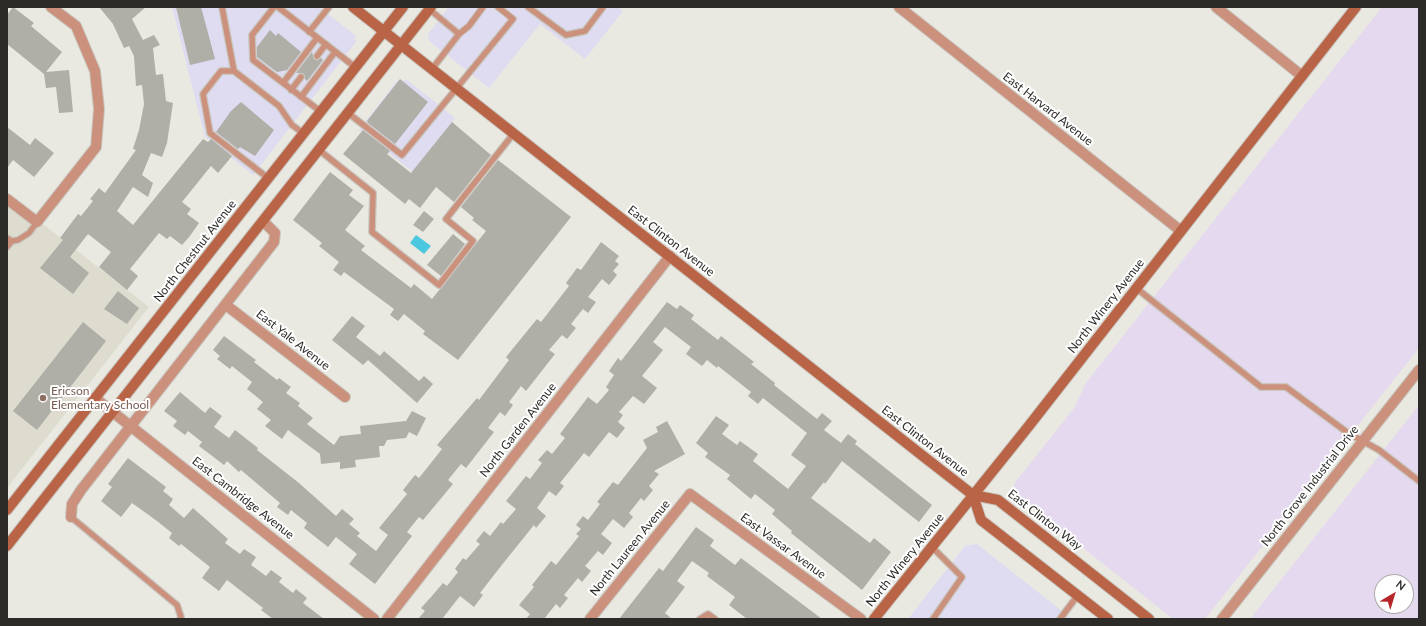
<!DOCTYPE html>
<style>
body{margin:0}
#map{position:relative;width:1426px;height:626px;overflow:hidden;background:#eae9e1;font-family:Lato,sans-serif}
canvas{display:block}
.frame{position:absolute;inset:0;border:8px solid #2c2b28;pointer-events:none}
.north{position:absolute;left:1374px;top:574px;width:40px;height:40px;box-sizing:border-box;background:#fff;border:1px solid #abaaa9;border-radius:50%;rotate:38deg;font-size:11px;font-weight:700;line-height:16px;text-align:center;color:#2c2b28}
.north::after{content:'';display:block;margin:auto;width:14px;height:18px;background:#b52529;clip-path:polygon(50% 0,100% 100%,50% 72%,0 100%)}
</style>
<div id="map">
<canvas width="1426" height="626"></canvas>
<div class="frame"></div>
<div class="north">N</div>
</div>
<script>
const g = document.querySelector('canvas').getContext('2d');
g.lineJoin = 'round';
function fill(path, color) { g.fillStyle = color; g.fill(path, 'evenodd'); }
const toPath = rows => new Path2D(rows.map(r => 'M' + r).join(''));
function trace(path, color, width, dash) { g.strokeStyle = color; g.lineWidth = width; g.lineCap = dash ? 'butt' : 'round'; g.setLineDash(dash || []); g.stroke(path); }
function drawText(font, color, halo, rows, align = 'center') {
  g.font = font + ' Lato,sans-serif'; g.lineWidth = 4; g.setLineDash([]); g.textBaseline = 'middle'; g.strokeStyle = halo; g.fillStyle = color; for (const [text, x, y, turn = 0] of rows) {
    g.save(); g.translate(x, y); g.rotate((+turn || 0) * Math.PI / 180); g.textAlign = isNaN(turn) ? turn : align; if (halo) g.strokeText(text, 0, 0); g.fillText(text, 0, 0); g.restore();
  }
}
fill(toPath([
 [172,7,319,7,355,35,356,42,253,175,205,137],
 [449,7,618,7,623,11,585,59,540,24,489,88,429,41,428,34],
 [407,80,455,118,413,172,359,130,397,81],
 [977,544,1072,619,908,619,965,546]
]), '#dfdbf1');
fill(toPath([
 [1382,7,1419,7,1419,348,1205,619,1173,619,1015,494,1014,484,1074,408,1086,383],
 [1419,405,1419,619,1250,619,1374,462],
 [1382,582,1406,582,1406,606,1382,606]
]), '#e4d9ee');
fill(toPath([
 [7,196,149,307,7,488]
]), '#dedcce');
fill(toPath([
 [416,235,431,246,424,254,410,243]
]), '#4bc7df');
fill(toPath([
 [13,7,34,23,31,26,62,52,46,72,69,70,73,112,59,113,56,87,46,88,44,74,7,44,7,15],
 [99,7,146,7,132,19,143,40,154,35,160,45,153,48,156,75,163,74,166,101,173,103,167,143,162,157,151,153,142,175,153,183,148,197,133,187,117,211,133,225,203,139,208,142,211,139,232,156,218,173,211,166,182,202,191,209,187,214,199,223,190,236,182,245,170,236,167,239,159,233,130,269,138,276,127,290,99,267,111,252,88,234,70,257,89,273,73,294,40,268,63,240,60,238,78,214,81,216,93,201,90,199,99,188,105,193,136,150,133,149,139,130,144,104,142,85,136,86,134,56,129,46,124,48,113,24],
 [176,7,201,7,215,59,190,65],
 [270,30,276,36,278,33,301,52,287,70,277,72,257,57,257,47],
 [312,52,314,59,321,58,323,60,307,81,305,79,303,73,296,73],
 [400,79,428,102,395,144,368,123,367,121],
 [241,102,274,130,255,156,240,147,238,149,216,132,231,111],
 [452,122,491,155,454,202,436,187,420,208,409,199,405,204,343,154,363,130,390,151,387,154,411,173],
 [7,127,30,145,35,138,54,153,34,177,13,160,7,168],
 [498,160,571,217,458,360,423,334,425,331,404,314,398,321,390,315,394,309,344,272,341,276,333,270,339,262,319,246,322,243,293,220,330,172,353,190,349,195,364,206,345,230,365,246,361,250,411,288,414,284,432,299,486,231,472,220,474,218,461,207],
 [424,211,434,219,423,232,413,225],
 [453,234,465,244,441,276,427,265],
 [601,242,619,256,615,261,619,264,613,271,617,275,609,285,602,279,588,297,596,302,588,313,583,309,571,324,576,328,567,339,562,335,549,350,555,354,526,391,521,386,509,402,513,405,505,416,500,412,488,428,494,432,466,468,461,464,448,480,453,484,423,520,419,517,407,532,412,536,375,584,349,564,357,554,336,537,328,547,304,528,307,523,291,510,288,515,277,507,280,503,241,470,239,472,227,461,224,465,199,446,202,442,188,431,185,435,173,426,177,421,164,411,180,392,205,413,210,407,222,416,214,427,229,438,235,430,258,448,257,450,299,483,336,516,342,509,354,519,349,524,360,533,357,536,376,551,388,535,379,528,407,494,403,490,415,475,419,478,442,449,437,445,477,398,479,400,509,360,506,357,537,319,541,322,569,286,566,283,577,268,581,270],
 [118,291,139,308,127,324,104,309],
 [667,302,677,309,680,305,694,315,691,319,718,340,721,336,754,362,751,364,775,383,774,385,817,419,822,413,832,421,824,430,841,443,848,434,857,441,855,444,932,505,919,522,842,461,825,484,824,482,811,498,870,543,874,538,891,552,862,590,791,533,792,531,772,514,775,510,755,494,751,499,727,479,730,475,705,457,708,453,696,443,716,416,729,425,722,434,737,445,740,441,758,454,753,461,788,489,806,466,791,455,807,433,763,398,758,404,748,396,751,392,718,366,717,368,707,360,702,366,686,354,691,347,665,327,653,342,663,350,642,376,657,388,644,404,633,396,619,412,623,415,618,422,625,428,617,438,609,432,589,457,584,453,560,483,564,486,556,496,549,491,537,508,546,516,536,528,534,525,501,566,480,593,483,595,474,607,460,596,442,619,418,619,425,611,421,608,431,597,443,583,447,586,458,572,455,569,463,558,466,560,480,544,476,541,484,531,490,536,501,522,503,524,516,509,506,501,526,476,530,479,542,463,538,460,547,450,552,454,565,438,560,434,588,397,597,404,609,390,606,387,614,375,609,371,618,358,621,361],
 [352,316,365,326,356,337,380,356,384,351,419,381,424,376,433,384,417,403,368,360,363,365,332,340],
 [83,322,106,341,37,430,13,411],
 [224,336,256,360,254,362,277,380,279,378,291,387,286,393,300,403,298,406,313,418,307,424,334,445,340,436,361,434,360,426,406,421,412,411,426,418,417,436,409,432,406,438,387,440,384,446,379,446,380,457,355,460,356,467,340,469,340,462,321,464,320,454,288,430,282,439,265,426,271,420,257,409,263,402,247,389,252,382,232,366,230,369,217,359,220,356,213,350],
 [667,421,685,454,654,471,659,474,649,486,653,490,644,501,641,498,629,513,633,517,624,528,613,519,601,534,612,543,603,555,598,551,585,566,591,571,582,582,578,578,564,595,568,598,560,608,556,604,544,619,526,619,530,614,519,605,534,587,532,585,551,561,556,565,579,536,576,534,581,529,576,525,583,516,588,520,600,504,597,502,613,482,618,485,647,448,643,440,658,432,656,427],
 [128,458,166,487,163,491,173,499,169,505,184,518,193,508,228,539,225,543,240,554,244,549,256,557,251,565,266,576,271,570,282,578,279,582,293,593,296,589,307,598,303,603,324,619,273,619,261,610,263,608,227,580,219,591,202,578,210,567,181,544,179,546,169,538,172,533,157,521,132,503,121,517,101,501,112,487,108,484],
 [696,527,714,540,710,546,735,565,741,558,822,619,747,619,729,605,735,597,707,576,709,573,692,561,677,581,685,587,665,613,672,619,619,619,659,568,663,571]
]), '#afaea7');
const lane = toPath([
 [222,7,234,71,279,106,292,125,303,133],
 [274,7,252,35,253,60,320,111],
 [278,7,355,67],
 [528,7,566,35,585,31,603,7],
 [429,9,459,34,432,69],
 [309,32,329,7],
 [459,34,469,26,483,7],
 [317,56,326,44],
 [234,71,221,71,203,94,210,133,268,178],
 [283,83,317,38],
 [291,90,301,77],
 [301,97,335,52],
 [348,113,402,155,513,19,498,7],
 [319,150,373,193,372,232,439,285,473,241,446,219,514,133],
 [7,238,12,241],
 [7,247,12,241,18,240,29,233,37,222],
 [1136,288,1261,387,1286,387,1348,433,1379,450,1419,481],
 [71,517,177,605,181,617,180,619],
 [932,547,962,577,933,619],
 [700,619,708,614,715,619],
 [1060,619,1078,595]
]);
const street = toPath([
 [899,7,1181,231],
 [1216,7,1302,76],
 [7,199,37,222,96,147,99,109,95,71,76,26,51,7],
 [226,305,345,397],
 [95,398,374,619],
 [71,517,72,504,81,490,274,242,275,233,263,221],
 [387,619,670,256],
 [590,619,690,494,861,619],
 [1222,619,1419,370]
]);
const secondary = toPath([
 [353,7,928,460,973,495,998,500,1149,619],
 [973,495,981,520,1108,619],
 [7,510,403,7],
 [7,546,431,7],
 [874,619,1028,427,1356,7]
]);
trace(lane, '#c8c7c0', 8);
trace(street, '#c8c7c0', 12);
trace(secondary, '#c8c7c0', 12);
trace(lane, '#cc917d', 5.5);
trace(street, '#cc917d', 10);
trace(secondary, '#b96446', 10);
for (const [x, y, r, color] of [
 [43,398,4,"#8d6e63"]
]) { const dot = new Path2D(); dot.arc(x, y, r, 0, 2 * Math.PI); g.fillStyle = color; g.fill(dot); trace(dot, '#fff', 1.5); }
drawText('12px', '#2c2b28', '#fff', [
 ["East Harvard Avenue",1048,109,38],
 ["East Clinton Avenue",671,241,38],
 ["North Chestnut Avenue",195,251,-52],
 ["North Winery Avenue",1106,306,-52],
 ["East Yale Avenue",293,340,38],
 ["North Garden Avenue",518,430,-52],
 ["East Clinton Avenue",925,441,38],
 ["North Grove Industrial Drive",1310,486,-52],
 ["East Cambridge Avenue",243,498,38],
 ["East Clinton Way",1045,520,38],
 ["East Vassar Avenue",783,546,36],
 ["North Laureen Avenue",630,548,-51],
 ["North Winery Avenue",905,560,-51]
]);
drawText('12px', '#785e54', '#fff', [
 ["Ericson",51,391],
 ["Elementary School",51,405]
], 'left');
</script>
